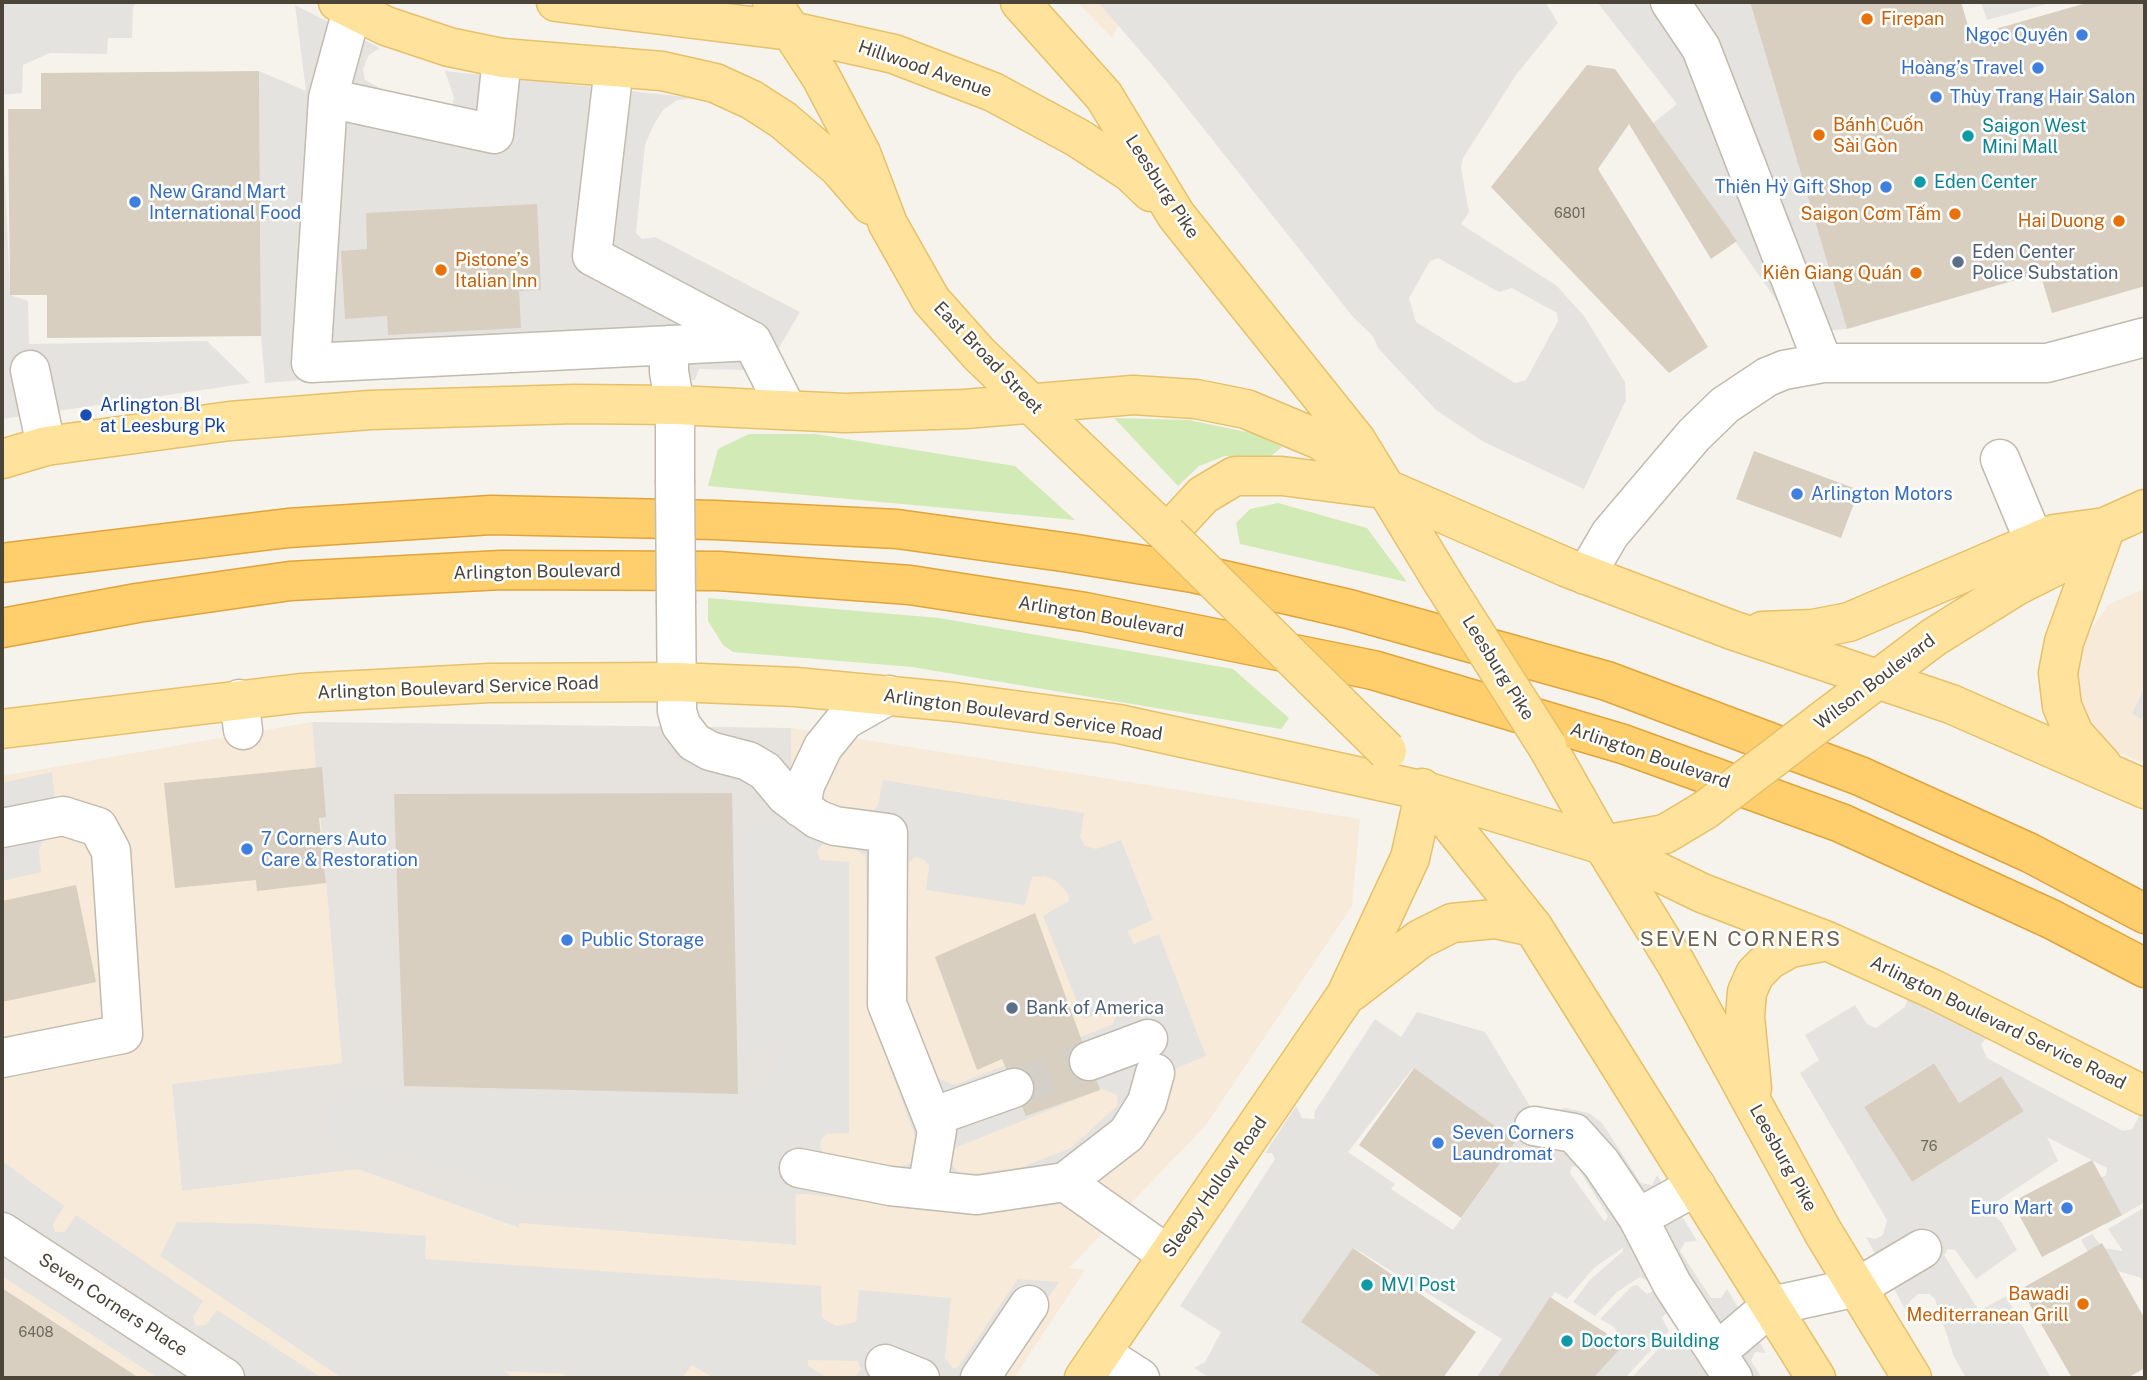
<!DOCTYPE html>
<meta charset="utf-8">
<style>
body{margin:0}
#map{position:relative;width:2147px;height:1380px;overflow:hidden;background:#f6f3ec;font-family:"Public Sans",sans-serif}
canvas{display:block}
.frame{position:absolute;inset:0;border:4px solid #4b4439;pointer-events:none}
</style>
<div id="map">
<canvas width="2147" height="1380"></canvas>
<div class="frame"></div>
</div>
<script>
const g = document.querySelector('canvas').getContext('2d');
g.lineJoin = 'round';
function fill(path, color) { g.fillStyle = color; g.fill(path, 'evenodd'); }
const toPath = rows => new Path2D(rows.map(r => 'M' + r).join(''));
function trace(path, color, width, dash) { g.strokeStyle = color; g.lineWidth = width; g.lineCap = dash ? 'butt' : 'round'; g.setLineDash(dash || []); g.stroke(path); }
function drawText(font, color, halo, rows, align = 'center') {
  g.font = font + ' "Public Sans",sans-serif'; g.lineWidth = 5; g.setLineDash([]); g.textBaseline = 'middle'; g.strokeStyle = halo; g.fillStyle = color; for (const [text, x, y, turn = 0] of rows) {
    g.save(); g.translate(x, y); g.rotate((+turn || 0) * Math.PI / 180); g.textAlign = isNaN(turn) ? turn : align; if (halo) g.strokeText(text, 0, 0); g.fillText(text, 0, 0); g.restore();
  }
}
fill(toPath([
 [1077,2,1131,2,1112,38],
 [2145,588,2145,764,2107,747,2087,726,2073,678,2079,647,2108,605],
 [312,722,342,1063,172,1084,182,1191,358,1169,518,1228,519,1223,795,1245,791,728,1360,819,1352,906,1206,1125,1069,1268,1085,1270,1014,1378,2,1378,2,776]
]), '#f7ead8');
fill(toPath([
 [312,722,791,728,796,1245,519,1223,519,1228,358,1169,182,1191,172,1084,342,1063]
]), '#e6e2dd');
fill(toPath([
 [1114,418,1189,420,1256,434,1282,447,1271,456,1225,456,1199,466,1178,486],
 [749,434,815,434,1015,466,1075,520,708,486,718,449],
 [1278,503,1367,528,1407,582,1240,544,1236,523,1250,509],
 [708,598,939,618,1233,669,1289,718,1281,729,912,667,733,652,723,645,708,621]
]), '#d2eab5');
fill(toPath([
 [2,2,136,2,133,8,132,38,108,38,107,54,50,53,23,65,22,93,2,95],
 [1098,2,1545,2,1558,23,1516,75,1463,158,1461,168,1469,212,1461,224,1557,286,1584,316,1625,382,1626,400,1584,489,1484,442,1436,410,1378,348,1373,336,1353,317,1165,80],
 [1438,258,1499,292,1512,288,1557,313,1558,321,1526,380,1515,383,1416,322,1409,298,1430,261],
 [1597,2,1750,2,1847,329,1799,333,1653,123,1677,104],
 [1981,2,2054,2,1987,20],
 [295,5,380,48,369,55,363,69,365,80,435,119,452,106,454,98,445,71,695,98,677,100,663,110,654,124,645,145,636,233,642,239,655,237,800,312,770,363,747,370,699,369,695,380,654,378,649,367,582,367,379,374,265,383,261,336,259,71,306,91],
 [2,105,10,295,28,301,29,344,207,341,250,383,2,419],
 [2145,686,2145,721,2132,714],
 [52,772,55,800,39,851,41,872,2,881,2,783],
 [883,780,1084,813,1080,837,1085,846,1096,849,1121,840,1153,920,1127,931,1134,944,1159,934,1206,1056,1177,1068,1154,1122,1110,1168,1108,1175,1057,1205,968,1215,808,1194,527,1197,398,1154,370,1163,351,1160,338,1152,328,1140,325,1128,330,1101,347,1085,359,1081,379,1083,397,1091,745,1089,761,1084,772,1072,776,1056,773,1050,743,1051,742,825,768,825,772,821,849,807,873,810,878,806],
 [825,843,850,846,866,857,868,1008,919,1147,915,1161,901,1167,827,1156,820,1148,821,1140,826,1134,849,1133,849,862,820,860,817,850],
 [915,857,923,859,929,865,926,890,1025,905,1032,877,1045,876,1058,882,1068,894,1069,901,1043,916,1084,1019,1108,1011,1116,1017,1112,1025,954,1085,934,1076,906,1004,904,867],
 [1102,1089,1117,1095,1118,1105,1071,1148,1022,1167,967,1175,957,1171,951,1163,950,1156,957,1147],
 [1909,994,1990,1034,1981,1044,1987,1058,2123,1131,2132,1129,2141,1113,2145,1116,2145,1202,2105,1225,2083,1188,2106,1175,2107,1168,2047,1137,2058,1161,1987,1208,2002,1223,2017,1250,1976,1279,1955,1250,1948,1249,1944,1255,1979,1311,2006,1296,2051,1378,1966,1378,1954,1357,1935,1299,1929,1294,1918,1294,1910,1301,1906,1311,1866,1237,1875,1239,1883,1235,1887,1220,1800,1073,1819,1060,1805,1035,1855,1005,1867,1024,1876,1028,1905,1007],
 [1933,1063,1959,1103,2001,1076,2024,1111,1912,1182,1864,1107],
 [1417,1012,1485,1032,1536,1116,1565,1108,1589,1113,1602,1123,1641,1183,1652,1185,1657,1175,1697,1241,1685,1242,1680,1251,1711,1298,1721,1298,1727,1289,1766,1353,1755,1352,1751,1361,1762,1378,1631,1378,1672,1335,1682,1346,1687,1342,1669,1314,1665,1314,1662,1318,1669,1331,1625,1378,1590,1378,1624,1345,1614,1327,1600,1319,1632,1286,1637,1285,1647,1294,1653,1291,1651,1282,1640,1277,1617,1292,1595,1316,1573,1302,1590,1280,1623,1251,1623,1248,1595,1267,1567,1299,1555,1292,1498,1378,1476,1378,1502,1339,1354,1248,1302,1322,1385,1378,1210,1378,1194,1368,1205,1362,1221,1332,1180,1306,1275,1159,1272,1153,1265,1153,1296,1106,1302,1118,1314,1119,1315,1111,1375,1019,1401,1037],
 [1413,1068,1516,1141,1453,1230,1391,1189,1395,1184,1348,1152],
 [1572,1166,1578,1168,1608,1216,1605,1222,1570,1173],
 [2,1161,64,1206,53,1224,55,1232,65,1232,76,1215,203,1301,193,1317,196,1326,206,1325,217,1310,322,1378,158,1378,2,1276],
 [2145,1207,2145,1285,2141,1278,2102,1266,2098,1269,2081,1240,2092,1234,2103,1248,2123,1251,2108,1229],
 [177,1222,264,1224,426,1236,425,1259,821,1286,822,1318,836,1326,856,1322,859,1290,951,1298,945,1358,953,1368,958,1367,1018,1279,1059,1282,995,1378,855,1378,861,1369,858,1361,808,1360,808,1366,828,1378,714,1378,692,1365,682,1378,563,1378,565,1374,504,1371,513,1378,342,1378,160,1256]
]), '#e5e3e0');
fill(toPath([
 [1750,2,1961,2,1971,36,2090,2,2142,2,2145,11,2145,286,2052,313,2040,273,1847,329],
 [1587,65,1615,69,1737,241,1711,259,1629,124,1598,169,1708,347,1669,373,1491,187],
 [259,71,261,336,47,338,47,295,10,295,8,109,41,109,41,73],
 [537,204,541,290,519,291,521,328,388,335,387,316,345,319,341,251,367,249,366,213],
 [1754,451,1859,490,1841,538,1736,499],
 [322,767,326,817,319,818,326,883,257,891,256,880,175,888,164,783],
 [732,793,738,1094,404,1086,394,794],
 [76,885,96,982,2,1002,2,901],
 [1035,913,1100,1090,1026,1116,1002,1059,977,1070,935,957],
 [1934,1063,1959,1103,2001,1076,2024,1111,1912,1182,1864,1107],
 [1414,1068,1516,1141,1461,1218,1359,1145],
 [2092,1160,2122,1215,2042,1257,2012,1202],
 [2102,1243,2145,1319,2145,1368,2127,1378,2072,1378,2021,1289],
 [1353,1248,1476,1332,1443,1378,1383,1378,1301,1322],
 [2,1288,139,1378,2,1378],
 [1550,1297,1606,1333,1620,1349,1593,1378,1497,1378]
]), '#d8cfc1');
trace(toPath([
 [1014,1088,1089,1061]
]), '#d4d0c8', 38, [38, 19]);
const minor = toPath([
 [1670,2,1701,48,1823,363],
 [352,10,328,98,494,134,502,58],
 [614,67,592,256,752,341,787,410],
 [328,98,311,363,752,341],
 [669,345,669,372,675,405,675,480],
 [30,370,46,446],
 [2000,459,2035,543],
 [1586,575,1610,534,1694,435,1725,405,1767,377,1784,370,1823,363,2047,363,2145,337],
 [676,604,677,711,681,725,694,742,710,751,748,761,765,771,786,796,817,819,835,826,888,833,887,1004,937,1130,927,1190],
 [239,699,243,730],
 [801,808,805,785,823,747,845,720,889,695],
 [2,828,63,816,98,827,111,851,123,1034,2,1058],
 [1089,1061,1148,1039],
 [932,1117,1014,1088],
 [1534,1126,1574,1133,1601,1163,1638,1218,1672,1284,1733,1378],
 [799,1168,890,1186,977,1195,1065,1182,1168,1255],
 [1065,1182,1127,1134,1147,1102,1155,1073],
 [1638,1218,1696,1186],
 [2,1232,225,1378],
 [1718,1351,1771,1306,1858,1287,1922,1249],
 [1101,1353,1140,1378],
 [885,1364,920,1378],
 [980,1378,1029,1305]
]);
const major = toPath([
 [338,2,386,26,449,47,502,58,662,71,715,83,752,100,783,120,839,168,871,205],
 [556,2,791,31,894,54,993,92,1078,138,1130,172,1151,192],
 [772,2,821,77,861,153,888,224,931,300,979,354,1167,534,1203,495,1235,476,1282,476,1383,489],
 [1020,2,1104,96,1176,215,1356,440,1442,581],
 [2,459,46,446,230,421,370,410,575,404,675,405,845,413,965,409,1133,395,1196,399,1246,409,1320,440,1389,490,1568,568,1732,630,1951,704,2145,789],
 [1762,631,1813,629,1849,622,2054,534,2105,527],
 [1822,721,1934,637,2016,586,2066,561,2105,527,2145,509],
 [2,729,301,693,490,683,676,682,796,687,954,702,1119,724,1425,791,1603,845,1702,893,1827,941,1935,990,2145,1096],
 [1547,746,1603,845,1677,965,1823,1232,1912,1378],
 [2102,765,2074,734,2062,706,2058,673,2064,642,2104,532],
 [1422,788,1533,927,1816,1378],
 [1603,845,1665,834,1705,810],
 [1351,992,1420,939,1452,923,1495,919,1533,927],
 [1752,1088,1745,1017,1747,992,1755,974,1769,960,1790,948,1827,941],
 [1084,1378,1346,995,1410,858,1425,791]
]);
const highway = toPath([
 [2,563,288,528,491,515,715,520,897,529,1070,553,1193,573,1349,609,1607,681,1860,776,2030,853,2145,914],
 [2,628,137,603,290,581,502,570,719,571,910,585,1085,612,1373,670,1623,744,1841,823,2051,919,2145,968]
]);
trace(minor, '#c2bbae', 41);
trace(major, '#e6c16a', 41);
trace(highway, '#e0a43c', 41);
trace(minor, '#fff', 38);
trace(major, '#ffe39c', 38);
trace(highway, '#ffcf6e', 38);
const minorBridge = toPath([
 [675,480,676,604]
]);
const majorBridge = toPath([
 [1167,534,1387,751],
 [1442,581,1547,746],
 [1705,810,1822,721]
]);
trace(minorBridge, '#c2bbae', 41, []);
trace(majorBridge, '#e6c16a', 41, []);
trace(minorBridge, '#fff', 38);
trace(majorBridge, '#ffe39c', 38);
for (const [x, y, r, color] of [
 [1867,19,7,"#e8710a"],
 [2082,35,7,"#3f7fe0"],
 [2038,68,7,"#3f7fe0"],
 [1936,97,7,"#3f7fe0"],
 [1819,135,7,"#e8710a"],
 [1968,136,7,"#0f9aa8"],
 [1920,182,7,"#0f9aa8"],
 [1886,187,7,"#3f7fe0"],
 [135,202,7,"#3f7fe0"],
 [1955,214,7,"#e8710a"],
 [2119,221,7,"#e8710a"],
 [1958,262,7,"#5c6f8a"],
 [441,270,7,"#e8710a"],
 [1916,273,7,"#e8710a"],
 [86,415,7,"#1a4fb4"],
 [1797,494,7,"#3f7fe0"],
 [247,849,7,"#3f7fe0"],
 [567,940,7,"#3f7fe0"],
 [1012,1008,7,"#5c6f8a"],
 [1438,1143,7,"#3f7fe0"],
 [2067,1208,7,"#3f7fe0"],
 [1367,1285,7,"#0f9aa8"],
 [2083,1304,7,"#e8710a"],
 [1567,1341,7,"#0f9aa8"]
]) { const dot = new Path2D(); dot.arc(x, y, r, 0, 2 * Math.PI); g.fillStyle = color; g.fill(dot); trace(dot, '#fff', 2.5); }
drawText('14px', '#6e675b', null, [
 ["6801",1570,214],
 ["76",1929,1147],
 ["6408",36,1333]
]);
drawText('18px', '#c56008', '#fff', [
 ["Firepan",1881,19,"left"],
 ["Bánh Cuốn",1833,125,"left"],
 ["Sài Gòn",1833,146,"left"],
 ["Saigon Cơm Tấm",1941,214],
 ["Hai Duong",2105,221],
 ["Pistone’s",455,260,"left"],
 ["Italian Inn",455,281,"left"],
 ["Kiên Giang Quán",1902,273],
 ["Bawadi",2069,1294],
 ["Mediterranean Grill",2069,1315]
], 'right');
drawText('18px', '#366cbe', '#fff', [
 ["Ngọc Quyên",2068,35,"right"],
 ["Hoàng’s Travel",2024,68,"right"],
 ["Thùy Trang Hair Salon",1950,97],
 ["Thiên Hỷ Gift Shop",1872,187,"right"],
 ["New Grand Mart",149,192],
 ["International Food",149,213],
 ["Arlington Motors",1811,494],
 ["7 Corners Auto",261,839],
 ["Care & Restoration",261,860],
 ["Public Storage",581,940],
 ["Seven Corners",1452,1133],
 ["Laundromat",1452,1154],
 ["Euro Mart",2053,1208,"right"]
], 'left');
drawText('18px', '#4b4439', '#fff', [
 ["Hillwood Avenue",925,69,19],
 ["Leesburg Pike",1162,187,57],
 ["East Broad Street",988,358,46],
 ["Arlington Boulevard",537,572,-1],
 ["Arlington Boulevard",1101,617,10],
 ["Leesburg Pike",1498,668,58],
 ["Wilson Boulevard",1875,682,-37],
 ["Arlington Boulevard Service Road",458,688,-2],
 ["Arlington Boulevard Service Road",1023,715,8],
 ["Arlington Boulevard",1650,756,19],
 ["Arlington Boulevard Service Road",1998,1023,26],
 ["Leesburg Pike",1783,1158,61],
 ["Sleepy Hollow Road",1215,1187,-55],
 ["Seven Corners Place",113,1305,33]
]);
drawText('18px', '#0d838f', '#fff', [
 ["Saigon West",1982,126],
 ["Mini Mall",1982,147],
 ["Eden Center",1934,182],
 ["MVI Post",1381,1285],
 ["Doctors Building",1581,1341]
], 'left');
drawText('18px', '#4e5e75', '#fff', [
 ["Eden Center",1972,252],
 ["Police Substation",1972,273],
 ["Bank of America",1026,1008]
], 'left');
drawText('18px', '#164399', '#fff', [
 ["Arlington Bl",100,405],
 ["at Leesburg Pk",100,426]
], 'left');
g.letterSpacing = '2px';
drawText('21px', '#6e6250', '#fff', [
 ["SEVEN CORNERS",1741,940]
]);
g.letterSpacing = '0px';
</script>
